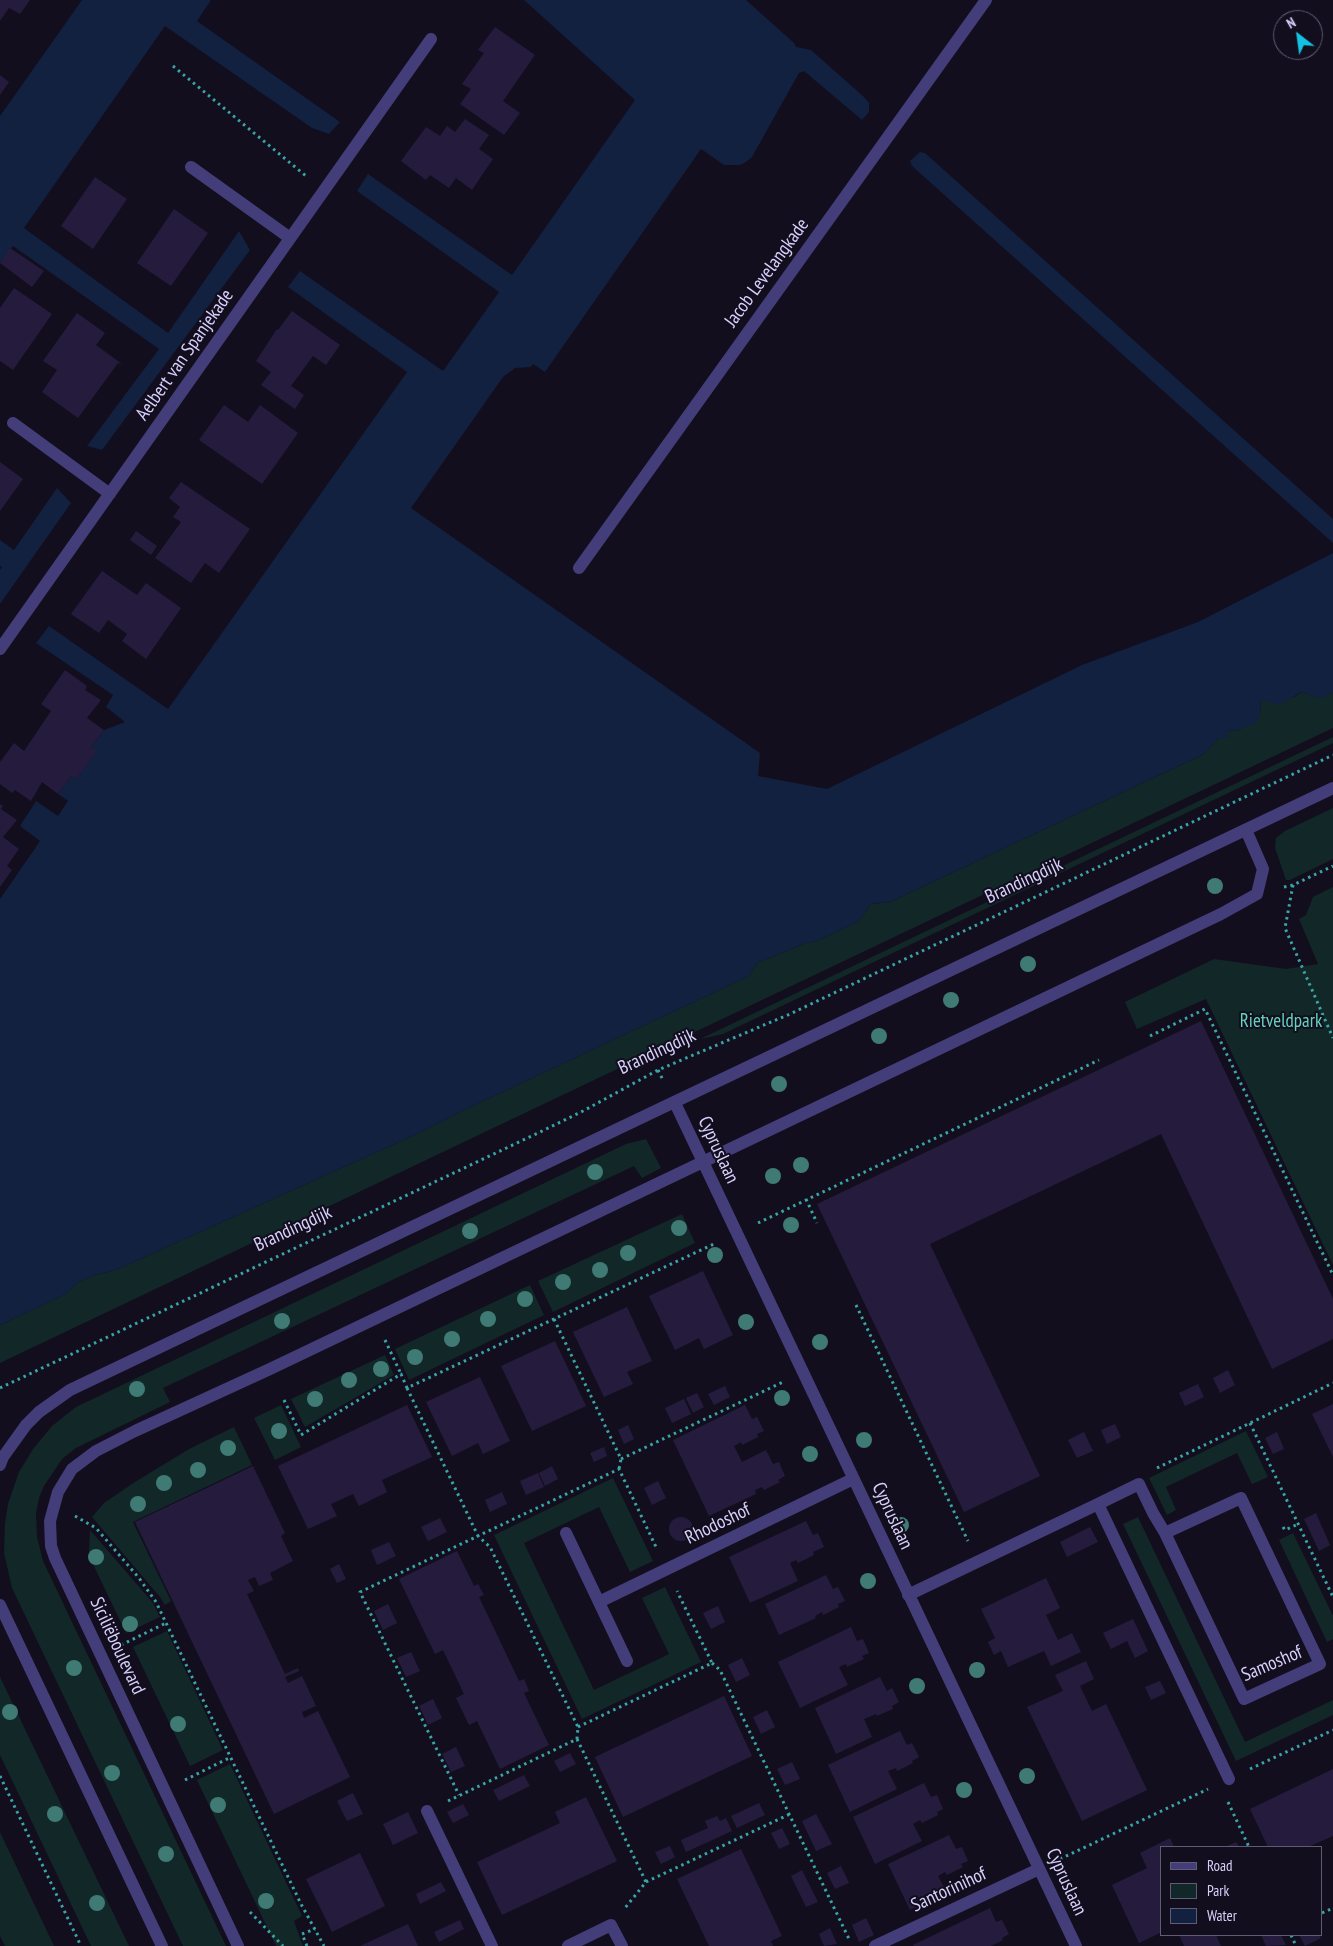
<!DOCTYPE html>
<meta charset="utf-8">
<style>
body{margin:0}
#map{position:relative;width:1333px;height:1946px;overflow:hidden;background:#120e1e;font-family:"PT Sans Narrow",sans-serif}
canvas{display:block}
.legend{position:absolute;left:1160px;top:1846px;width:162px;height:90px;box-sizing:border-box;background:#120e1e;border:1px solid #615c76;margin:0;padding:6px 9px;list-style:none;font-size:15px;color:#d7d0fb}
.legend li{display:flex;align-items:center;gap:10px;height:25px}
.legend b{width:25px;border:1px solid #615c76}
.north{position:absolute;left:1273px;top:10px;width:50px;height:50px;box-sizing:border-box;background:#120e1e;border:1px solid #615c76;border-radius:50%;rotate:330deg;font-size:14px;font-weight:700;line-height:20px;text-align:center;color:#d7d0fb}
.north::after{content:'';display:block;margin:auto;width:18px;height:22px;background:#15c1e1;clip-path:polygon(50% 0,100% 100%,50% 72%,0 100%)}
</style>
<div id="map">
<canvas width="1333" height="1946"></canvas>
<ul class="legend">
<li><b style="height:6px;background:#433e79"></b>Road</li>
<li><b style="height:14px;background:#122727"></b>Park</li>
<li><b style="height:14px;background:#11213f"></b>Water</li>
</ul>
<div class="north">N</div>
</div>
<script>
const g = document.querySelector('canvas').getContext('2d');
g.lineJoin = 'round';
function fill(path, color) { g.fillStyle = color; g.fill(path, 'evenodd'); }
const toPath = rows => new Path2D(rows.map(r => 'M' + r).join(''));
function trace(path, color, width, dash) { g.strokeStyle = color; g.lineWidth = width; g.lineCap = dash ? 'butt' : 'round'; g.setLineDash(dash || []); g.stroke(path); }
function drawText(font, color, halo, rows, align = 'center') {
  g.font = font + ' "PT Sans Narrow",sans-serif'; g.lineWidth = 4; g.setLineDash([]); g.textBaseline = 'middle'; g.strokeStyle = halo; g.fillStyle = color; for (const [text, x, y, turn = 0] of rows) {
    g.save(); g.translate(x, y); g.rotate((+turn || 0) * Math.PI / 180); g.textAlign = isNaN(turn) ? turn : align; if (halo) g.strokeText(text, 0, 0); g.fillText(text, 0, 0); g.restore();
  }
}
fill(toPath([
 [1302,692,1320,698,1333,692,1333,728,0,1363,0,1325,66,1294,77,1283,95,1275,116,1270,421,1132,462,1111,749,976,757,963,806,943,817,941,859,921,871,904,890,902,1204,754,1218,738,1229,731,1239,730,1260,714,1261,699,1294,697],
 [1333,737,1333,743,723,1034,700,1039],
 [1333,808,1333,859,1290,880,1286,880,1275,848,1276,838,1285,831],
 [1333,887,1333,1265,1206,999,1137,1029,1125,1002,1214,959,1286,969,1318,964,1299,919,1306,915,1313,897],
 [646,1139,661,1168,642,1178,634,1166,163,1388,170,1402,76,1448,62,1459,44,1486,39,1498,36,1513,37,1537,43,1561,226,1946,183,1946,12,1588,4,1553,5,1523,8,1504,19,1472,33,1449,52,1426,76,1407,626,1144],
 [682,1214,695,1243,553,1312,538,1281],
 [530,1285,544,1315,409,1380,395,1349],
 [385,1355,394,1375,305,1427,291,1399],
 [281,1405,301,1447,275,1460,254,1418],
 [234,1427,252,1465,133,1522,171,1601,165,1605,160,1597,92,1517,104,1503,135,1482,189,1449],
 [1246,1431,1268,1477,1252,1484,1237,1453,1166,1487,1176,1510,1167,1515,1149,1478],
 [613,1478,653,1561,630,1572,599,1507,524,1543,594,1690,669,1654,642,1598,665,1587,701,1662,582,1719,494,1535],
 [1138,1517,1245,1742,1333,1700,1333,1715,1236,1761,1123,1524],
 [90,1530,153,1603,160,1617,126,1633,92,1562,89,1550],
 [1293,1533,1333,1616,1333,1639,1327,1642,1279,1540],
 [167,1631,223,1750,190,1766,133,1647],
 [0,1677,129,1946,91,1946,0,1755],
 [230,1764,302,1916,294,1921,303,1946,276,1946,197,1780],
 [0,1832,54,1946,5,1946,0,1936]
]), '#122727');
fill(toPath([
 [82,0,211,0,197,21,340,122,329,134,312,128,165,26,24,228,168,333,239,231,250,250,102,450,87,446,159,349,13,246,0,263,0,116],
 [524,0,746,0,794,43,796,47,811,50,864,97,869,103,869,112,862,120,804,71,799,73,752,157,746,162,740,165,724,165,701,149,545,372,533,364,531,367,515,368,503,377,411,508,760,753,758,776,827,789,1082,665,1198,622,1333,553,1333,692,1320,699,1302,692,1278,705,1261,699,1260,714,1256,723,1239,730,1229,731,1227,739,1218,738,1204,754,890,902,871,904,859,921,817,941,806,943,757,963,749,976,462,1111,421,1132,116,1270,95,1275,77,1283,66,1294,0,1325,0,899,40,841,20,826,36,801,58,816,68,801,58,794,71,776,76,779,96,751,91,747,104,730,125,722,106,707,113,695,36,643,49,626,168,709,407,372,288,287,300,271,443,371,499,292,357,191,368,174,512,275,635,100],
 [920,152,925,153,1333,519,1333,543,912,166,910,161],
 [57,488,71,503,0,604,0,570,2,567,0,566,0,540,14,550]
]), '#11213f');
fill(toPath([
 [0,0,30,0,20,14,9,8,0,21],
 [495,27,535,55,503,101,520,113,504,135,460,104,471,89,462,84,484,53,478,50],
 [0,75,9,82,0,95],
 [465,119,489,135,479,149,493,159,472,190,456,178,449,188,430,175,426,180,401,161,426,127,440,136,447,126,455,132],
 [95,177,127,199,93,249,61,226],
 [174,209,208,233,171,286,137,263],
 [10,248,44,271,32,287,0,263],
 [14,288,52,314,13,370,0,361,0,308],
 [292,311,340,345,326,365,313,356,291,386,304,395,295,409,261,385,271,372,256,361,277,329,278,330],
 [77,313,105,333,96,345,122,364,118,363,78,418,42,392,57,370,43,361],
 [224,405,248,422,260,405,298,433,262,484,199,440],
 [0,462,23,479,0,511],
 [181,482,250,529,219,573,205,563,191,583,155,558,181,522,173,517,180,507,169,498],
 [136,531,157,546,151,555,130,540],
 [102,571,137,595,146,583,181,608,146,659,122,641,127,634,108,620,99,633,71,614],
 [65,670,87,686,85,690,101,700,87,718,104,730,91,747,97,751,76,779,71,776,58,794,42,782,31,801,15,790,12,793,0,784,0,762,14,743,24,751,51,711,41,704],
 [0,804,3,806,1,809,17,820,3,837,19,849,7,866,12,870,0,887],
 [1201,1021,1333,1299,1333,1339,1272,1369,1161,1134,930,1244,1040,1476,964,1512,817,1204],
 [703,1271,733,1335,704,1349,699,1338,675,1350,649,1296],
 [627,1307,652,1361,627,1372,633,1384,604,1397,573,1332],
 [555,1341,586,1406,532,1431,501,1366],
 [1228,1370,1235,1385,1220,1393,1213,1378],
 [480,1377,510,1441,483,1454,478,1443,452,1456,426,1402],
 [1198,1384,1204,1397,1185,1406,1179,1393],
 [725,1386,730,1397,714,1405,708,1394],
 [697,1393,704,1407,693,1413,686,1398],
 [684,1399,691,1414,672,1423,665,1408],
 [1333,1404,1333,1457,1312,1414],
 [407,1405,432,1457,382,1480,387,1492,359,1506,353,1494,331,1504,337,1516,308,1529,278,1466],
 [745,1405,752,1419,757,1417,764,1431,757,1434,758,1437,742,1445,741,1442,734,1446,742,1462,766,1450,773,1464,779,1462,785,1476,778,1480,780,1482,764,1490,762,1487,755,1490,756,1494,709,1516,673,1440],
 [1115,1424,1121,1437,1107,1444,1101,1430],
 [628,1425,634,1439,624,1444,618,1430],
 [1084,1432,1093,1451,1077,1458,1068,1440],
 [1277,1432,1284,1449,1273,1454,1265,1438],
 [604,1447,607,1456,594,1462,590,1453],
 [253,1466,285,1533,281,1536,293,1561,270,1573,273,1580,259,1586,255,1577,248,1580,254,1591,247,1594,285,1674,298,1668,299,1671,285,1677,288,1683,302,1676,316,1706,302,1712,304,1718,318,1711,350,1777,274,1814,135,1522],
 [552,1466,558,1479,545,1486,539,1473],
 [538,1473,544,1487,526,1495,520,1481],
 [658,1481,666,1498,652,1505,644,1488],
 [502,1492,507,1504,490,1512,485,1500],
 [1316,1513,1330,1545,1319,1551,1304,1519],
 '669 1529a12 12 0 1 1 24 0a12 12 0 1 1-24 0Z',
 [440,1518,447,1532,428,1541,421,1527],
 [806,1521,813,1535,818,1533,824,1547,813,1552,814,1555,798,1563,796,1560,790,1563,798,1581,750,1603,729,1557],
 [1090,1527,1098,1542,1067,1557,1060,1542],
 [389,1542,396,1556,377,1565,371,1550],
 [457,1551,474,1586,478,1584,484,1595,479,1597,519,1681,524,1679,529,1691,524,1693,549,1745,500,1769,477,1721,469,1725,456,1698,464,1694,443,1650,435,1654,434,1652,399,1579],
 [339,1564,346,1579,337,1583,330,1569],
 [826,1575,833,1589,838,1587,845,1601,838,1604,839,1607,823,1615,822,1612,815,1616,816,1618,779,1635,765,1604],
 [1046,1578,1060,1608,1046,1615,1058,1640,1072,1633,1081,1652,1051,1666,1044,1651,1008,1667,1001,1651,994,1655,988,1642,995,1638,981,1609],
 [388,1604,397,1623,383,1630,374,1611],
 [718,1606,725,1622,711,1629,703,1613],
 [1133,1619,1148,1651,1135,1658,1127,1641,1111,1649,1103,1633],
 [851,1627,857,1641,863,1639,869,1653,862,1656,864,1659,847,1667,846,1664,839,1667,848,1685,800,1708,778,1662],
 [411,1652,420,1671,406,1677,397,1658],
 [742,1658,750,1675,736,1682,728,1665],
 [1086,1661,1094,1679,1080,1686,1092,1711,1106,1704,1147,1790,1082,1821,1027,1707,1063,1691,1055,1675],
 [880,1677,887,1691,892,1688,899,1702,892,1706,893,1709,877,1716,876,1714,864,1719,872,1737,836,1754,815,1708],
 [1160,1681,1166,1693,1151,1700,1145,1687],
 [724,1696,752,1756,623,1817,595,1757],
 [433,1699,442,1718,428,1725,419,1706],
 [767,1710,775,1727,761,1734,753,1717],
 [900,1731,907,1745,912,1743,919,1757,912,1761,913,1763,897,1771,896,1768,888,1771,897,1789,850,1812,828,1765],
 [456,1747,465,1766,451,1772,442,1754],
 [570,1753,576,1764,560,1772,554,1761],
 [792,1762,800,1779,785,1785,777,1769],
 [1333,1769,1333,1836,1308,1847,1268,1847,1250,1809],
 [524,1775,530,1786,499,1801,493,1790],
 [924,1783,931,1797,937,1795,943,1809,937,1812,938,1815,922,1823,920,1820,913,1824,922,1841,875,1864,853,1817],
 [353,1793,363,1814,347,1821,337,1801],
 [586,1797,617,1861,502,1915,477,1862,560,1823,555,1812],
 [759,1803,765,1815,737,1828,731,1816],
 [463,1804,469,1815,453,1823,447,1812],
 [408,1812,418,1833,393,1845,383,1824],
 [816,1814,832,1844,816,1851,802,1821],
 [717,1816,720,1821,726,1818,732,1831,686,1852,681,1840,708,1828,705,1821],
 [782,1828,790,1844,779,1849,771,1833],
 [949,1835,956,1849,962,1847,968,1861,961,1864,963,1867,947,1875,945,1872,938,1876,947,1893,910,1910,888,1864],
 [1170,1838,1174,1847,1162,1847,1162,1932,1139,1943,1112,1885,1147,1868,1140,1853],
 [1236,1842,1239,1847,1225,1847],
 [670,1846,675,1857,661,1864,655,1852],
 [741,1849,782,1936,771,1941,773,1946,709,1946,677,1879],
 [360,1853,385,1906,332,1932,306,1879],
 [841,1866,849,1883,835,1889,827,1873],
 [802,1870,818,1902,806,1907,791,1876],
 [441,1882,446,1891,420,1904,416,1894],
 [990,1908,996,1922,1002,1920,1009,1934,1002,1938,1003,1940,991,1946,914,1946,913,1945],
 [866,1918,874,1935,859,1942,852,1925],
 [460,1920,464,1929,439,1942,434,1932],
 [408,1924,418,1946,360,1946],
 [830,1928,837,1944,824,1946,819,1934],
 [1179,1935,1216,1935,1221,1946,1184,1946],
 [1261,1935,1281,1935,1286,1945,1266,1946],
 [1299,1935,1319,1935,1321,1938,1305,1946]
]), '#251c3d');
trace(toPath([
 [173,66,306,176],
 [1293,885,1285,928,1333,1038],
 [1284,887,1293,885,1333,866],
 [1150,1036,1205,1009,1333,1275],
 [658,1070,663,1080],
 [806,1199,817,1223],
 [758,1223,1099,1060],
 [856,1305,968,1541],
 [554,1319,621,1459,619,1469],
 [385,1340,401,1374],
 [0,1388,538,1133,583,1111,658,1070,790,1014,1333,755],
 [407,1388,478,1536,360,1592,459,1795],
 [284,1400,301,1435,401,1374,407,1388,716,1243],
 [1250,1423,1333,1597],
 [621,1459,783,1382],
 [1157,1468,1333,1383],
 [75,1516,96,1528,139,1578,156,1602,301,1904,324,1946],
 [1283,1527,1285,1530,1298,1524],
 [121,1645,166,1623],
 [712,1663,720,1670,850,1941],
 [578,1727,712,1663,677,1591],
 [577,1739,578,1727,490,1547,478,1536,619,1469,656,1547],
 [577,1739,646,1882,625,1908],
 [1250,1769,1333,1730],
 [0,1776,81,1946],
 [185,1780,231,1757],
 [448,1801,577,1739],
 [1228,1802,1249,1847],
 [1060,1859,1208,1789],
 [646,1882,790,1814],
 [250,1912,283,1946],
 [1322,1913,1333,1908],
 [1291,1935,1296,1946],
 [307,1946,302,1934,315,1929]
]), '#39a6a5', 3, [2.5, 4]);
trace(toPath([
 [191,167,290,238],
 [13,423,110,494],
 [579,568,986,0],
 [0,649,431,39],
 [675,1103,1076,1946],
 [0,1465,3,1457,26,1425,39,1412,70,1390,1333,788],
 [1241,1498,1320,1664,1244,1699,1165,1533,1241,1498],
 [1098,1504,1139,1484,1153,1513,1165,1533],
 [566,1533,627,1661],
 [908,1595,1098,1504,1229,1779],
 [599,1602,853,1479],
 [0,1605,162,1946],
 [427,1811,492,1946],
 [238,1946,55,1558,51,1546,50,1521,58,1492,72,1469,96,1451,135,1431,270,1369,1221,914,1257,894,1263,869,1246,830],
 [568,1946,611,1925,622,1946],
 [875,1946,1039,1869]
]), '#433e79', 12);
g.fillStyle = '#3f7a75';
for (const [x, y] of [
 [1215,886],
 [1028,964],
 [951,1000],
 [879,1036],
 [779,1084],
 [801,1165],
 [595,1172],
 [773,1176],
 [791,1225],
 [679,1228],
 [470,1231],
 [628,1253],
 [715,1255],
 [600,1270],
 [563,1282],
 [525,1299],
 [488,1319],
 [282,1321],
 [746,1322],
 [452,1339],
 [820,1342],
 [415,1357],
 [381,1369],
 [349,1380],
 [137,1389],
 [782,1398],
 [315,1399],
 [279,1431],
 [864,1440],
 [228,1448],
 [810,1454],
 [198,1470],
 [164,1483],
 [138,1504],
 [901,1525],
 [96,1557],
 [868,1581],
 [130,1624],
 [74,1668],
 [977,1670],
 [917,1686],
 [10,1712],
 [178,1724],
 [112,1773],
 [1027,1776],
 [964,1790],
 [218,1805],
 [55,1814],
 [166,1854],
 [266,1901],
 [97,1903]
]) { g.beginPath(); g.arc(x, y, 8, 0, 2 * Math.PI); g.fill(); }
drawText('19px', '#d7d0fb', '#120e1e', [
 ["Jacob Levelangkade",767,273,-54],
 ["Aelbert van Spanjekade",185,355,-55],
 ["Brandingdijk",1024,881,-25],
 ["Brandingdijk",657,1052,-25],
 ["Cypruslaan",718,1150,65],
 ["Brandingdijk",293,1229,-25],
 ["Cypruslaan",892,1516,65],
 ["Rhodoshof",718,1524,-26],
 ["Siciliëboulevard",117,1646,65],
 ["Samoshof",1272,1664,-23],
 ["Cypruslaan",1066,1882,65],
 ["Santorinihof",949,1890,-25]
]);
drawText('19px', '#63d3bd', '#120e1e', [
 ["Rietveldpark",1281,1022]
]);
</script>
